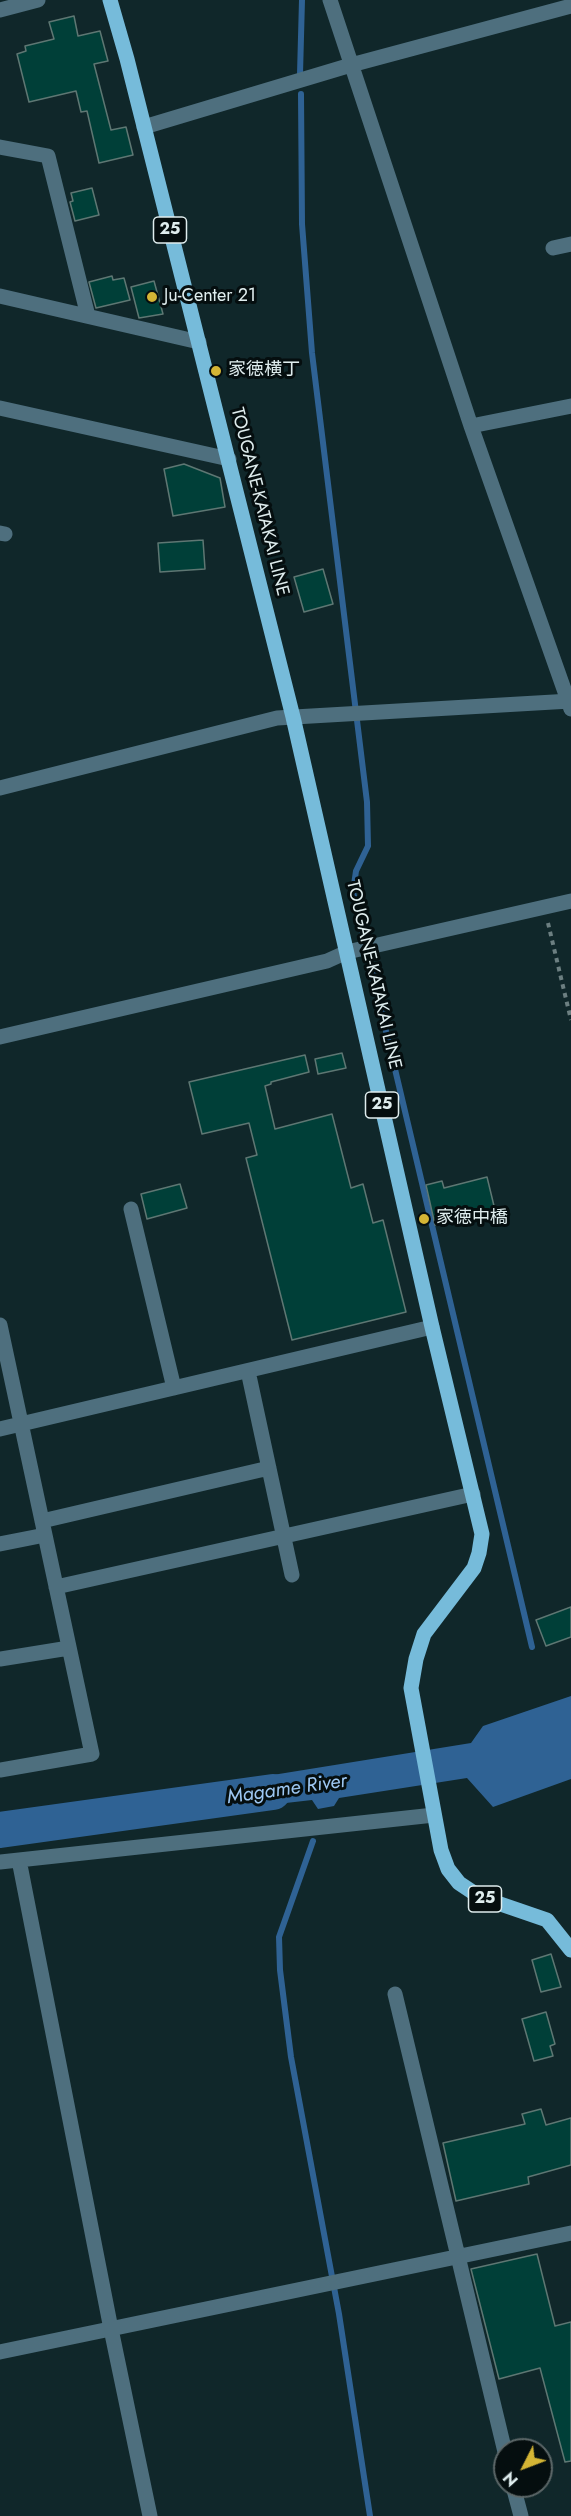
<!DOCTYPE html>
<meta charset="utf-8">
<style>
body{margin:0}
#map{position:relative;width:571px;height:2516px;overflow:hidden;background:#10272a;font-family:Jost,sans-serif}
canvas{display:block}
.north{position:absolute;left:493px;top:2438px;width:60px;height:60px;box-sizing:border-box;background:#050e0f;border:2px solid #5c6768;border-radius:50%;rotate:228deg;font-size:16px;font-weight:700;line-height:24px;text-align:center;color:#dfedee}
.north::after{content:'';display:block;margin:auto;width:21px;height:27px;background:#d4b535;clip-path:polygon(50% 0,100% 100%,50% 72%,0 100%)}
</style>
<div id="map">
<canvas width="571" height="2516"></canvas>
<div class="north">N</div>
</div>
<script>
const g = document.querySelector('canvas').getContext('2d');
g.lineJoin = 'round';
function fill(path, color) { g.fillStyle = color; g.fill(path, 'evenodd'); }
const toPath = rows => new Path2D(rows.map(r => 'M' + r).join(''));
function trace(path, color, width, dash) { g.strokeStyle = color; g.lineWidth = width; g.lineCap = dash ? 'butt' : 'round'; g.setLineDash(dash || []); g.stroke(path); }
function drawText(font, color, halo, rows, align = 'center') {
  g.font = font + ' Jost,"Noto Sans JP",sans-serif'; g.lineWidth = 6; g.setLineDash([]); g.textBaseline = 'middle'; g.strokeStyle = halo; g.fillStyle = color; for (const [text, x, y, turn = 0] of rows) {
    g.save(); g.translate(x, y); g.rotate((+turn || 0) * Math.PI / 180); g.textAlign = isNaN(turn) ? turn : align; if (halo) g.strokeText(text, 0, 0); g.fillText(text, 0, 0); g.restore();
  }
}
fill(toPath([
 [571,1696,571,1779,493,1807,467,1778,339,1798,334,1806,318,1809,312,1800,225,1810,223,1783,471,1743,483,1726]
]), '#2f6294');
trace(toPath([
 [300,74,302,0],
 [301,94,302,224,312,353,367,802,368,846,356,871,353,892,532,1647],
 [313,1841,279,1937,280,1970,291,2057,339,2314,370,2516]
]), '#2f6294', 6);
trace(toPath([
 [0,1830,273,1792]
]), '#2f6294', 36);
const building = toPath([
 [74,16,78,36,100,31,108,61,94,64,111,130,126,127,133,155,99,163,87,111,81,112,76,91,29,102,17,54,26,51,25,46,54,39,49,22,74,16],
 [92,188,99,215,75,221,70,202,73,201,71,193,92,188],
 [112,276,113,280,124,278,130,300,96,308,89,282,112,276],
 [154,281,163,314,139,318,131,287,154,281],
 [184,464,220,478,225,507,173,516,164,469,184,464],
 [203,540,205,569,160,572,158,543,203,540],
 [323,569,333,604,304,612,294,577,323,569],
 [342,1053,346,1068,318,1074,315,1059,342,1053],
 [305,1055,309,1072,271,1082,271,1084,265,1086,275,1129,332,1114,351,1188,363,1184,373,1223,383,1220,406,1312,292,1340,246,1158,257,1155,249,1123,202,1134,189,1082,305,1055],
 [487,1177,495,1210,435,1225,426,1185,442,1181,444,1188,487,1177],
 [180,1184,187,1208,147,1219,141,1194,180,1184],
 [571,1607,571,1637,546,1646,536,1620,571,1607],
 [551,1954,561,1987,541,1992,532,1960,551,1954],
 [546,2012,555,2044,550,2046,553,2056,534,2061,522,2019,546,2012],
 [541,2109,546,2125,571,2118,571,2165,528,2177,529,2184,456,2201,443,2143,525,2124,522,2114,541,2109],
 [537,2254,555,2326,571,2322,571,2461,565,2462,540,2368,499,2379,471,2269,537,2254]
]);
fill(building, '#003f38');
trace(building, '#5e7773', 1.5);
trace(toPath([
 [548,923,571,1020]
]), '#6c7f81', 4, [4.5, 4.5]);
trace(toPath([
 [330,0,471,426,571,709],
 [0,10,38,0],
 [144,127,351,65,571,6],
 [0,147,48,156,88,316],
 [553,248,571,244],
 [0,296,199,342],
 [0,408,229,459],
 [471,426,571,406],
 [0,533,5,534],
 [0,788,277,718,571,701],
 [0,1037,327,961,347,952,571,901],
 [131,1209,174,1388],
 [0,1325,92,1754,0,1770],
 [248,1371,292,1575],
 [0,1429,432,1327],
 [42,1521,269,1468],
 [0,1544,45,1535],
 [56,1587,473,1494],
 [0,1659,69,1648],
 [19,1860,111,2329,150,2516],
 [0,1862,434,1815],
 [395,1994,505,2452],
 [0,2352,571,2233],
 [513,2486,521,2516]
]), '#4e6f7e', 15);
trace(toPath([
 [110,0,127,59,293,717,432,1327,482,1534,479,1553,474,1568,424,1634,416,1659,411,1688,441,1850,448,1869,459,1883,480,1897,547,1920,571,1950]
]), '#76bbda', 15);
for (const [x, y, r, color] of [
 [152,297,6,"#d4b535"],
 [216,371,6,"#d4b535"],
 [424,1219,6,"#d4b535"]
]) { const dot = new Path2D(); dot.arc(x, y, r, 0, 2 * Math.PI); g.fillStyle = color; g.fill(dot); trace(dot, '#050e0f', 2); }
for (const [x, y, w] of [
 [170,230,33],
 [382,1105,33],
 [485,1899,33]
]) { const box = new Path2D(); box.roundRect(x - w / 2, y - 13, w, 26, 4.5); g.fillStyle = '#050e0f'; g.fill(box); trace(box, '#dfedee', 1.5); }
drawText('bold 16px', '#dfedee', null, [
 ["25",170,230],
 ["25",382,1105],
 ["25",485,1899]
]);
drawText('18px', '#dfedee', '#050e0f', [
 ["Ju-Center 21",164,297],
 ["家徳横丁",228,371],
 ["家徳中橋",436,1219]
], 'left');
drawText('18px', '#dfedee', '#050e0f', [
 ["TOUGANE-KATAKAI LINE",259,502,76],
 ["TOUGANE-KATAKAI LINE",373,975,77]
]);
drawText('italic 20px', '#9dc7f2', '#050e0f', [
 ["Magame River",287,1790,-8]
]);
</script>
